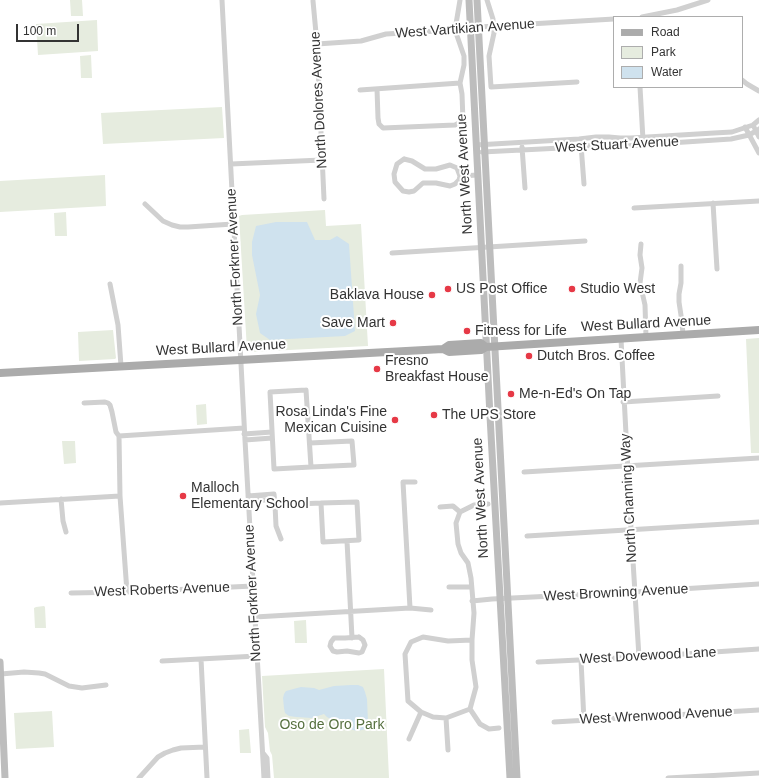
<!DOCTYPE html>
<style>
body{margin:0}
#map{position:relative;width:759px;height:778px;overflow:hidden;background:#fff;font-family:Arial,sans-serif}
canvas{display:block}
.legend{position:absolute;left:613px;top:16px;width:130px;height:72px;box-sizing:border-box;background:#fff;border:1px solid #adadad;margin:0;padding:5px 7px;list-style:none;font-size:12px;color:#333}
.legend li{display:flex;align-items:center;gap:8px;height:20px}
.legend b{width:20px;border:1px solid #adadad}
.scale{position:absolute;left:16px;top:24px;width:63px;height:18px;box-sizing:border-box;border:2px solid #333;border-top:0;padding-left:5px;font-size:12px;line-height:14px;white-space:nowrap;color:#333;-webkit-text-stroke:3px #fff;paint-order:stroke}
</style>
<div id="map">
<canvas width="759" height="778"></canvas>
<ul class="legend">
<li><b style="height:5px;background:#ababab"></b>Road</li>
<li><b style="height:11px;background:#e6ecdf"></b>Park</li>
<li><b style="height:11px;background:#cfe2ee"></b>Water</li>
</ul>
<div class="scale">100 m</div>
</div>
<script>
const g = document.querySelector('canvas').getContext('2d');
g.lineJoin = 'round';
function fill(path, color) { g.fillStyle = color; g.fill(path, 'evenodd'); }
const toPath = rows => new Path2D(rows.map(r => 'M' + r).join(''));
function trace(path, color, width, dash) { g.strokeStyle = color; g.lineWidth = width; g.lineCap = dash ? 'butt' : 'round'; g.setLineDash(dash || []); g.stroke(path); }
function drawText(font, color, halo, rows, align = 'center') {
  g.font = font + ' Arial,sans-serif'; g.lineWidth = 4; g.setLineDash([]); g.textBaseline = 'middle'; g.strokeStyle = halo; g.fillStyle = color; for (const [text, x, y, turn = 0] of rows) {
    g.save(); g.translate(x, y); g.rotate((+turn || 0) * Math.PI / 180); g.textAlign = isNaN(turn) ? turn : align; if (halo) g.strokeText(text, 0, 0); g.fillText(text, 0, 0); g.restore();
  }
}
fill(toPath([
 [70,0,82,0,83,16,71,16],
 [97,20,98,51,38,55,36,24],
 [91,55,92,78,81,78,80,56],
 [222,107,224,138,103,144,101,113],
 [105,175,106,206,0,212,0,181],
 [325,210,326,226,361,224,368,346,249,352,247,350,239,216,242,215],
 [66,212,67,236,55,236,54,213],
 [113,330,116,358,115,359,79,361,78,332],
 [759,338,759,453,751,453,746,339],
 [206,404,207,424,197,425,196,405],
 [62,441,75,441,76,463,64,464],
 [44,606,45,607,46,628,35,628,34,608,36,607],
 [306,620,307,643,295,643,294,621],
 [384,669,389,778,274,778,272,755,270,751,268,733,265,727,262,676],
 [52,711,54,747,16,749,14,713],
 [249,729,251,753,240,753,239,730]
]), '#e6ecdf');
fill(toPath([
 [276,222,307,222,315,240,330,240,337,236,349,244,355,331,345,336,270,340,260,333,256,314,260,295,252,255,252,242,256,226],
 [351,685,358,685,363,687,365,692,367,699,368,722,367,726,365,729,362,730,357,731,346,728,327,717,324,714,312,718,296,717,289,716,285,713,284,708,283,698,284,694,286,691,301,687,314,688,319,690,334,686]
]), '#cfe2ee');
trace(toPath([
 [222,0,245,440,264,778],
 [487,0,493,19,493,26,494,33,489,56,491,87,577,82],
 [313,1,317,44,324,199],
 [642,17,677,10,708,0],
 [317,44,361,41,386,34,470,29,479,27,614,19],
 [742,80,747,84,759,91],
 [640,87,643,140],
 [377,89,378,118,379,124,383,128,455,125,463,121,462,94,460,83,464,65,464,56,455,30,460,0],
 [360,90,460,83],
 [745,127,759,153],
 [759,129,756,131,759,137],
 [476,145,579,139,596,137,609,137,620,138,631,138,714,133,732,132,753,125,759,120],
 [581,145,584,184],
 [522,147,525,188],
 [482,152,581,147,605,143,624,146,731,139,749,135,756,131,753,125],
 [404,159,412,161,425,169,436,169,450,165,457,168,460,176,459,180,455,184,450,186,436,183,423,183,414,191,409,192,403,191,395,182,394,174,397,164,404,159],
 [231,164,322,160],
 [460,176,478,175],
 [713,203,717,269],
 [145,204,163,221,172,225,180,227,188,227,233,224],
 [634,208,759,201],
 [641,244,640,255,642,268,640,283,645,305,646,337],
 [392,253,585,241],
 [681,266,681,283,679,294,679,302,682,322,683,335],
 [110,284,118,325,121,366],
 [621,339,631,529,639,657],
 [306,390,311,467,274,469,270,392,306,390],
 [623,402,718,396],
 [84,403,105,402,108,403,110,405,112,412,116,432,119,436],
 [244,434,272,432],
 [119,436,120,496,127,592],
 [119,436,244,428],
 [245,440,272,438],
 [310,443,352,441,354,465,311,467],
 [524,472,759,458],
 [248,496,274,494,275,505,321,503,357,502,359,540,323,542,321,503],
 [61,499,63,521,66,532],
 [248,500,274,500],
 [0,503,120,496],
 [275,505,276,526,281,539],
 [440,507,453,506,460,512,474,505,488,504],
 [527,536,759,522],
 [347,541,352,638],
 [449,587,471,587],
 [71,593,127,592,253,586],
 [472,601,492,599,634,592,759,584],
 [410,608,403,482,415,482],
 [255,617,410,608,431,610],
 [359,637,363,640,365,645,362,652,359,653,347,651,337,652,333,651,330,646,331,642,334,638,345,638,359,637],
 [201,659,207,778],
 [581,660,584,721],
 [162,661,257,656],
 [538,662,639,657,759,649],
 [1,674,24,672,39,673,45,674,69,686,82,688,106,685],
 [470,709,480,724,489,729,499,728],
 [421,712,433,717,446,718,470,709,476,687,472,660,472,640,474,613,471,578,468,563,461,553,458,544,456,523,460,512],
 [446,718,448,750],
 [554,722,759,710],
 [409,739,421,712,408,701,405,654,411,642,423,637,448,641,472,640],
 [263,753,267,758,268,778],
 [139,778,158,757,165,753,173,750,181,748,205,747],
 [668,778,759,773]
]), '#d0d0d0', 5);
trace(toPath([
 [469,0,490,416,510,778],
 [477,0,517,778],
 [0,662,5,778]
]), '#bdbdbd', 7);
trace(toPath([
 [443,349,449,345,481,343,486,347],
 [0,373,443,349,449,352,481,350,486,347,759,330]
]), '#ababab', 8);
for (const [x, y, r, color] of [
 [448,289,4,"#e63946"],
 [572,289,4,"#e63946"],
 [432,295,4,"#e63946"],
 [393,323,4,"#e63946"],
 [467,331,4,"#e63946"],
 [529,356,4,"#e63946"],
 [377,369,4,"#e63946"],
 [511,394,4,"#e63946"],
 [434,415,4,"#e63946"],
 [395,420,4,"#e63946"],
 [183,496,4,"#e63946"]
]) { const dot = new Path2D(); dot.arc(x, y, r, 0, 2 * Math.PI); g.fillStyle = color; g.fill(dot); trace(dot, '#fff', 1.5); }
drawText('14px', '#333', '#fff', [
 ["West Vartikian Avenue",465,29,-4],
 ["North Dolores Avenue",319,100,-93],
 ["West Stuart Avenue",617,145,-3],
 ["North West Avenue",465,174,-93],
 ["North Forkner Avenue",235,257,-93],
 ["West Bullard Avenue",646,324,-3],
 ["West Bullard Avenue",221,348,-3],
 ["North West Avenue",481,498,-93],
 ["North Channing Way",629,498,-93],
 ["West Roberts Avenue",162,590,-2],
 ["North Forkner Avenue",253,593,-93],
 ["West Browning Avenue",616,593,-3],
 ["West Dovewood Lane",648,656,-3],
 ["West Wrenwood Avenue",656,716,-3]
]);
drawText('14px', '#333', '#fff', [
 ["US Post Office",456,289],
 ["Studio West",580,289],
 ["Baklava House",424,295,"right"],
 ["Save Mart",385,323,"right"],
 ["Fitness for Life",475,331],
 ["Dutch Bros. Coffee",537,356],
 ["Fresno",385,361],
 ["Breakfast House",385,377],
 ["Me-n-Ed's On Tap",519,394],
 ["Rosa Linda's Fine",387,412,"right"],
 ["Mexican Cuisine",387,428,"right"],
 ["The UPS Store",442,415],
 ["Malloch",191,488],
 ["Elementary School",191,504]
], 'left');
drawText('14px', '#56703f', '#fff', [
 ["Oso de Oro Park",332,725]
]);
</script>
